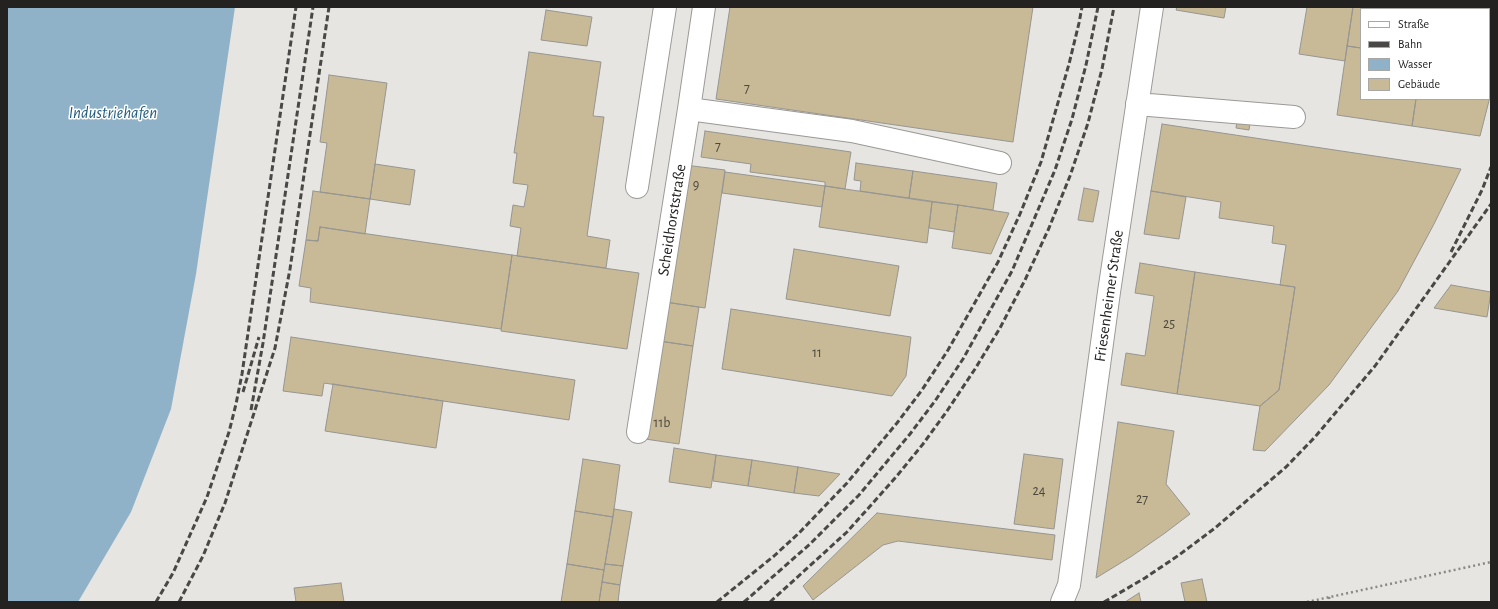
<!DOCTYPE html>
<meta charset="utf-8">
<style>
body{margin:0}
#map{position:relative;width:1498px;height:609px;overflow:hidden;background:#e6e5e1;font-family:"Alegreya Sans",sans-serif}
canvas{display:block}
.frame{position:absolute;inset:0;border:8px solid #232221;pointer-events:none}
.legend{position:absolute;left:1360px;top:8px;width:130px;height:92px;box-sizing:border-box;background:#fff;border:1px solid #a7a7a6;margin:0;padding:5px 7px;list-style:none;font-size:12px;color:#232221}
.legend li{display:flex;align-items:center;gap:8px;height:20px}
.legend b{width:20px;border:1px solid #a7a7a6}
</style>
<div id="map">
<canvas width="1498" height="609"></canvas>
<div class="frame"></div>
<ul class="legend">
<li><b style="height:5px;background:#fff"></b>Straße</li>
<li><b style="height:5px;background:#494847"></b>Bahn</li>
<li><b style="height:11px;background:#8fb2c8"></b>Wasser</li>
<li><b style="height:11px;background:#c8ba97"></b>Gebäude</li>
</ul>
</div>
<script>
const g = document.querySelector('canvas').getContext('2d');
g.lineJoin = 'round';
function fill(path, color) { g.fillStyle = color; g.fill(path, 'evenodd'); }
const toPath = rows => new Path2D(rows.map(r => 'M' + r).join(''));
function trace(path, color, width, dash) { g.strokeStyle = color; g.lineWidth = width; g.lineCap = dash ? 'butt' : 'round'; g.setLineDash(dash || []); g.stroke(path); }
function drawText(font, color, halo, rows, align = 'center') {
  g.font = font + ' "Alegreya Sans",sans-serif'; g.lineWidth = 3; g.setLineDash([]); g.textBaseline = 'middle'; g.strokeStyle = halo; g.fillStyle = color; for (const [text, x, y, turn = 0] of rows) {
    g.save(); g.translate(x, y); g.rotate((+turn || 0) * Math.PI / 180); g.textAlign = isNaN(turn) ? turn : align; if (halo) g.strokeText(text, 0, 0); g.fillText(text, 0, 0); g.restore();
  }
}
fill(toPath([
 [7,7,235,7,196,274,171,409,131,512,78,602,7,602]
]), '#8fb2c8');
const building = toPath([
 [730,7,1033,7,1013,142,716,99,730,7],
 [1177,7,1226,7,1224,18,1176,10,1177,7],
 [1307,7,1353,7,1345,61,1299,54,1307,7],
 [1353,7,1430,7,1430,9,1361,9,1361,48,1347,46,1353,7],
 [1430,7,1491,7,1491,93,1480,136,1412,126,1416,99,1489,99,1489,9,1430,9,1430,7],
 [546,10,592,17,587,46,541,40,546,10],
 [1347,46,1361,48,1361,99,1416,99,1412,126,1337,115,1347,46],
 [529,52,601,62,593,116,604,117,587,236,610,240,606,268,517,256,521,228,510,226,513,205,524,207,528,185,513,183,517,153,514,153,529,52],
 [329,75,387,83,370,199,320,192,327,143,320,142,329,75],
 [1237,121,1250,123,1249,130,1236,128,1237,121],
 [1162,124,1461,169,1434,224,1398,291,1329,385,1265,451,1253,450,1260,406,1279,390,1295,287,1280,285,1286,245,1272,243,1274,226,1219,218,1221,202,1151,191,1162,124],
 [705,131,851,152,845,189,825,186,825,182,750,172,751,164,701,157,705,131],
 [856,163,913,171,909,198,860,191,861,181,854,180,856,163],
 [375,164,415,170,410,205,370,199,375,164],
 [685,165,725,170,705,308,665,302,685,165],
 [913,171,997,183,993,210,909,198,913,171],
 [725,172,825,186,822,207,722,193,725,172],
 [825,186,932,202,927,243,819,227,825,186],
 [1084,188,1099,191,1093,222,1078,220,1084,188],
 [313,191,370,199,365,234,320,227,318,241,306,240,313,191],
 [1151,191,1186,197,1179,239,1144,234,1151,191],
 [932,202,958,205,954,232,929,228,932,202],
 [958,205,1009,213,991,254,952,248,958,205],
 [320,227,512,255,501,329,310,302,311,288,299,286,306,240,318,241,320,227],
 [794,249,899,266,890,316,786,299,794,249],
 [512,255,639,273,627,349,501,331,512,255],
 [1140,263,1195,272,1177,394,1121,385,1126,353,1145,356,1154,296,1135,293,1140,263],
 [1195,272,1295,287,1279,390,1260,406,1177,394,1195,272],
 [1451,285,1491,292,1487,317,1434,308,1451,285],
 [665,302,699,307,693,346,659,341,665,302],
 [731,309,911,337,906,376,892,396,722,369,731,309],
 [291,337,575,380,569,420,324,383,322,396,283,391,291,337],
 [659,341,693,346,679,444,645,439,659,341],
 [333,384,443,401,436,448,325,431,333,384],
 [1118,422,1174,431,1166,484,1190,514,1165,533,1132,556,1096,578,1118,422],
 [674,448,716,455,711,488,669,482,674,448],
 [1024,454,1063,459,1054,529,1014,524,1024,454],
 [716,455,752,460,748,486,713,481,716,455],
 [583,459,620,465,613,517,575,511,583,459],
 [752,460,798,467,794,493,748,486,752,460],
 [798,467,840,474,819,496,794,493,798,467],
 [614,509,632,512,623,566,605,564,614,509],
 [575,511,613,517,604,570,567,564,575,511],
 [877,513,1055,535,1052,560,898,541,883,545,813,600,803,586,877,513],
 [567,564,604,570,599,602,561,602,567,564],
 [605,564,623,566,620,585,602,582,605,564],
 [1202,579,1207,602,1185,602,1181,583,1202,579],
 [602,582,620,585,618,602,599,602,602,582],
 [341,583,344,602,296,602,294,588,341,583],
 [1139,593,1141,602,1125,602,1139,593]
]);
fill(building, '#c8ba97');
trace(building, '#969591', 1);
const minor = toPath([
 [1137,104,1294,117],
 [689,109,852,131,1000,163],
 [637,187,665,7],
 [638,432,689,109,704,7],
 [1062,602,1069,585,1109,292,1152,7]
]);
trace(minor, '#9b9996', 24);
trace(toPath([
 [1329,597,1330,602],
 [1307,602,1491,562]
]), '#8a8986', 2.5, [2, 3]);
trace(minor, '#fff', 22);
trace(toPath([
 [1451,252,1482,190,1491,167],
 [243,392,259,337],
 [251,410,263,343,313,7],
 [156,602,173,573,207,497,229,432,236,404,242,374,296,7],
 [179,602,203,556,225,503,275,348,290,269,329,7],
 [717,602,774,556,799,533,847,483,897,423,922,390,948,350,998,262,1020,214,1041,162,1069,64,1079,23,1082,7],
 [744,602,810,544,859,495,910,434,935,401,963,359,1012,271,1055,170,1072,119,1086,65,1098,7],
 [770,602,847,532,896,477,923,444,947,411,975,369,1000,328,1025,280,1049,228,1070,176,1088,123,1102,69,1114,7],
 [1104,602,1145,578,1179,555,1215,528,1286,467,1315,437,1375,366,1491,204]
]), '#494847', 3, [6, 3]);
drawText('14px', '#4c483e', null, [
 ["7",747,88],
 ["7",718,146],
 ["9",696,185],
 ["25",1169,324],
 ["11",817,353],
 ["11b",662,423],
 ["24",1039,491],
 ["27",1142,499]
]);
drawText('16px', '#232221', '#fff', [
 ["Scheidhorststraße",672,220,-81],
 ["Friesenheimer Straße",1109,296,-82]
]);
drawText('italic 17px', '#215b7c', '#fff', [
 ["Industriehafen",113,113]
]);
</script>
